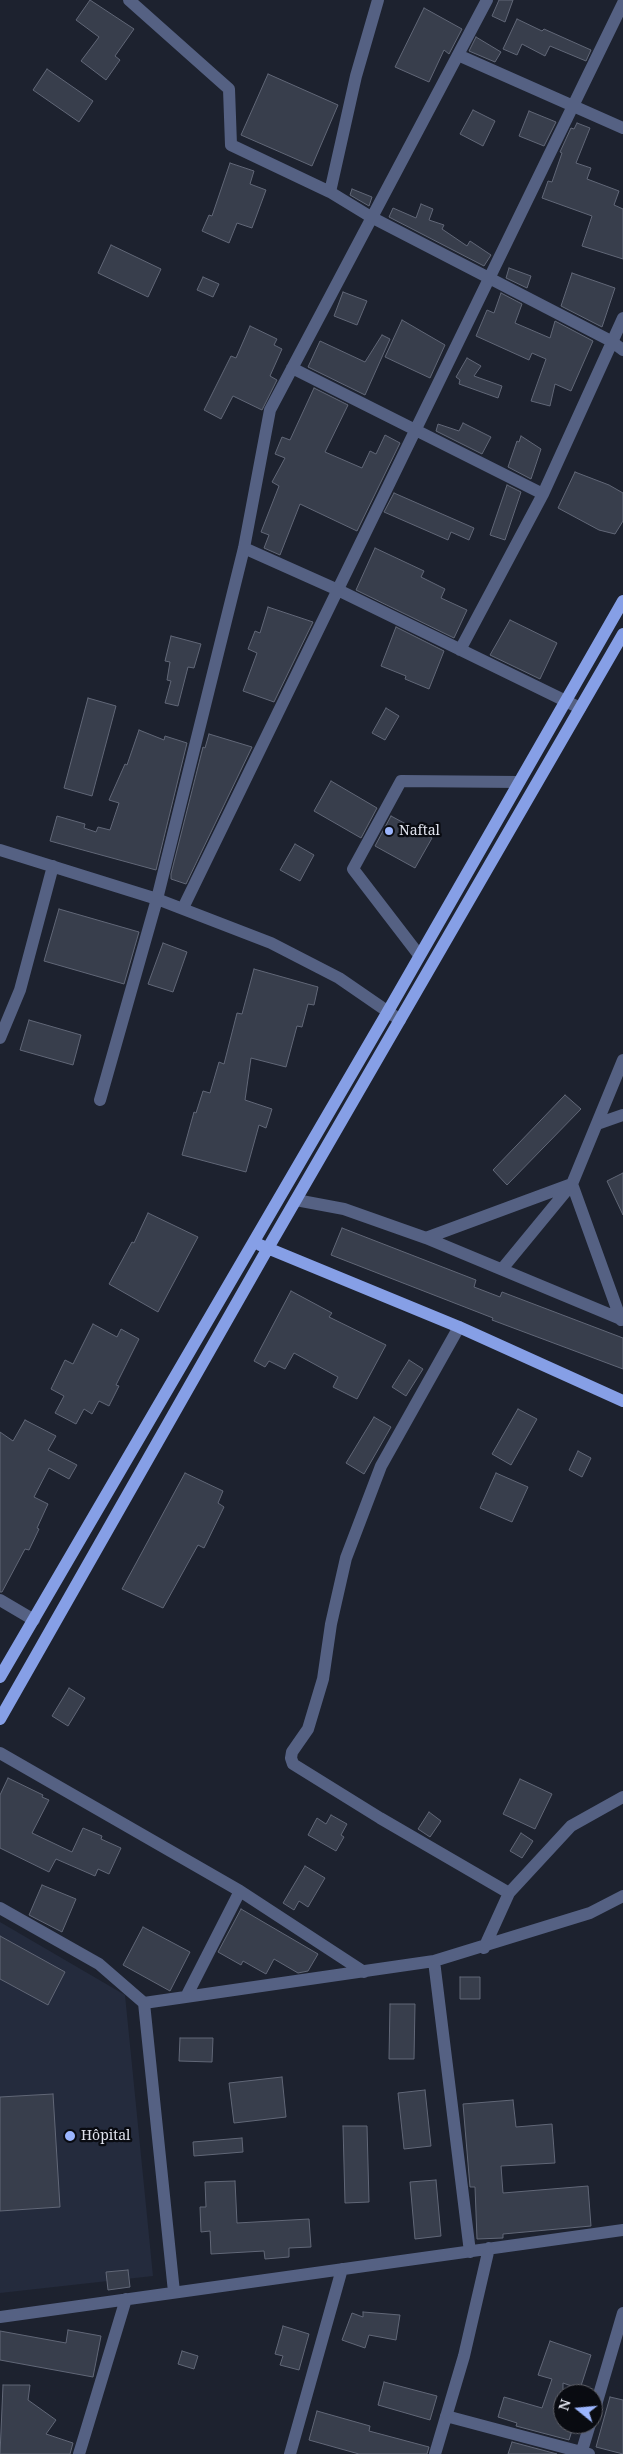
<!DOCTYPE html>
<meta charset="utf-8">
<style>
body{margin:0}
#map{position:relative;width:623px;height:2454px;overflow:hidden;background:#1d222f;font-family:"Noto Serif",serif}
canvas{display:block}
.north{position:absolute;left:553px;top:2384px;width:50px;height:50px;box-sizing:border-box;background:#090b11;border:1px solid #5f6169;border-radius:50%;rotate:287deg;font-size:14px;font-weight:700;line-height:20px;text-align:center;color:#e0e3ed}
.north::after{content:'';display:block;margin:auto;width:18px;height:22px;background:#9bb5fd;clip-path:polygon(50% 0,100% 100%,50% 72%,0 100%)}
</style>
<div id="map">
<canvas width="623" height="2454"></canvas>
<div class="north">N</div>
</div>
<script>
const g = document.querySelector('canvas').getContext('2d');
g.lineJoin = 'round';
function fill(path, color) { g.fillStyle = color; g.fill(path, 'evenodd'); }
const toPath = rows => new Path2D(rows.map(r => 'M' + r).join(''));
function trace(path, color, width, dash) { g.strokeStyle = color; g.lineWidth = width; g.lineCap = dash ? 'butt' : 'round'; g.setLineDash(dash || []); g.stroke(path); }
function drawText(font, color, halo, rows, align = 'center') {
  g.font = font + ' "Noto Serif",serif'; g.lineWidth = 4.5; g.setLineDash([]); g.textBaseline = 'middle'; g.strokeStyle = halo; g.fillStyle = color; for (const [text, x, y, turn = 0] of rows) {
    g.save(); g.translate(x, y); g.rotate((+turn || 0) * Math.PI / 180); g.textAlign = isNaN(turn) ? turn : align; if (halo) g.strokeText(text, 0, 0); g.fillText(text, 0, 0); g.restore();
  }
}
fill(toPath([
 [0,1922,125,1995,153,2276,0,2293]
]), '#242b3d');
const building = toPath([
 [90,0,134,29,115,56,120,60,106,80,81,61,99,37,76,20,90,0],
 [499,0,513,0,505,22,492,16,499,0],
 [424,8,462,29,449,54,444,50,429,82,395,67,424,8],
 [517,19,542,31,544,29,591,50,586,61,550,46,545,56,522,44,517,55,503,49,517,19],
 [476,37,501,52,495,62,469,51,476,37],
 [47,69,93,101,79,122,33,90,47,69],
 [268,74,338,105,312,166,241,135,268,74],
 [473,110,495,121,483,146,460,134,473,110],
 [529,111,556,122,544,146,519,136,529,111],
 [577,123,590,128,576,163,591,168,587,179,619,191,614,205,623,209,623,259,582,246,592,216,542,198,548,181,552,182,562,153,560,152,571,128,574,129,577,123],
 [230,163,254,171,250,184,266,190,252,228,237,223,229,243,202,231,209,215,212,216,230,163],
 [352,189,372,197,369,206,350,195,352,189],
 [421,204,433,209,429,220,444,225,442,229,467,246,470,241,491,255,484,266,389,217,393,208,416,218,421,204],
 [111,245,161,269,148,297,98,273,111,245],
 [509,268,531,276,527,288,506,278,509,268],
 [572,273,615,288,602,327,561,306,572,273],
 [203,277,219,284,213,297,197,290,203,277],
 [343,292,367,301,357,325,334,316,343,292],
 [501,293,522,304,515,323,550,338,555,321,593,341,571,391,555,384,550,406,531,401,546,359,532,353,529,360,476,336,487,310,494,313,501,293],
 [402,320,445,345,430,378,385,357,402,320],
 [250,326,277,339,274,345,282,349,270,376,277,380,262,410,233,396,221,419,204,410,231,356,236,358,250,326],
 [382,335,390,339,365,395,308,367,320,341,365,362,382,335],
 [467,358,481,366,474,376,502,386,498,398,459,384,460,380,456,377,467,358],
 [314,388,348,405,325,452,362,468,370,451,376,454,385,435,400,443,357,531,300,504,280,555,264,548,269,535,261,532,279,486,272,482,285,458,275,454,282,437,290,440,314,388],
 [463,423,491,437,482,454,436,431,438,424,459,431,463,423],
 [521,436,541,449,531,479,508,467,517,441,519,442,521,436],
 [575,472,609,485,623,493,623,521,615,534,599,530,558,508,575,472],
 [507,485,521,492,505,540,490,535,507,485],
 [394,493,474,528,469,540,451,532,448,540,384,512,394,493],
 [375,548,424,571,421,577,445,589,441,598,467,610,454,638,356,590,375,548],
 [268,607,313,622,274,702,243,691,257,653,248,649,255,631,260,633,268,607],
 [510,620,557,643,540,679,490,655,510,620],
 [396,627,444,651,429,689,405,679,406,676,381,666,396,627],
 [171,636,201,644,194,668,188,667,178,706,165,703,171,681,167,680,170,662,165,661,171,636],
 [88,698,116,706,92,796,64,788,88,698],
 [386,708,399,716,385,740,372,733,386,708],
 [139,730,164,740,165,736,187,743,156,870,50,841,57,816,85,824,84,828,96,832,98,827,110,830,119,803,109,800,125,764,127,765,139,730],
 [209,734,252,747,186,884,171,879,171,874,203,747,205,748,209,734],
 [331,781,377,808,361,838,314,811,331,781],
 [391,816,432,838,415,868,375,846,391,816],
 [295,844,314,855,300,881,280,870,295,844],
 [59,909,139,932,124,984,44,961,59,909],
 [163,943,187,952,173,992,148,984,163,943],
 [254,969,318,987,314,1005,308,1004,302,1027,297,1026,286,1067,251,1058,245,1100,272,1109,266,1128,259,1125,246,1172,182,1155,194,1112,196,1113,203,1091,210,1093,219,1062,224,1064,237,1013,242,1014,254,969],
 [29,1020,81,1035,73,1065,20,1050,29,1020],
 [565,1095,581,1109,507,1185,493,1170,565,1095],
 [623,1173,623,1215,607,1181,623,1173],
 [148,1213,198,1237,158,1312,109,1284,132,1242,134,1243,148,1213],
 [342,1228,476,1280,474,1287,500,1297,502,1292,623,1338,623,1369,492,1320,493,1318,331,1255,342,1228],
 [291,1291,332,1313,329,1317,386,1345,357,1399,333,1387,338,1377,294,1353,285,1369,269,1361,265,1367,254,1361,291,1291],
 [93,1324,117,1337,121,1329,139,1339,116,1385,119,1386,109,1406,99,1401,92,1414,84,1409,76,1424,55,1413,64,1396,51,1389,65,1360,73,1364,93,1324],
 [409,1360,423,1369,406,1396,392,1387,409,1360],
 [518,1409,537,1419,511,1465,492,1454,518,1409],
 [374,1417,391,1427,364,1474,346,1463,374,1417],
 [25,1420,56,1436,48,1450,77,1465,69,1479,49,1468,34,1497,48,1504,37,1528,39,1529,29,1550,25,1549,2,1592,0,1592,0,1432,13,1441,25,1420],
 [578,1451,591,1458,582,1477,569,1470,578,1451],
 [185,1473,223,1491,218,1503,224,1507,204,1548,198,1545,163,1608,122,1589,185,1473],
 [496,1473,528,1487,512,1522,480,1508,496,1473],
 [69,1688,85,1698,68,1726,52,1716,69,1688],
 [8,1778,43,1795,42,1797,49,1800,32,1833,72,1852,83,1828,102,1836,101,1839,121,1848,109,1874,98,1869,95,1876,56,1859,49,1872,0,1848,0,1795,8,1778],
 [520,1779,552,1794,535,1829,503,1814,520,1779],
 [429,1812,441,1821,430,1837,418,1829,429,1812],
 [331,1815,347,1824,341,1835,344,1837,336,1851,308,1835,317,1818,326,1824,331,1815],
 [521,1833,533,1841,522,1858,510,1851,521,1833],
 [305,1866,325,1878,308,1907,299,1901,294,1910,283,1903,305,1866],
 [42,1885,76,1899,62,1932,29,1915,42,1885],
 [241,1909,318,1954,308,1971,298,1973,274,1959,266,1974,243,1961,241,1965,218,1952,241,1909],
 [143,1927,190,1952,170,1991,123,1965,143,1927],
 [0,1936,65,1972,48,2005,0,1979,0,1936],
 [460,1977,480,1977,480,1999,460,1999,460,1977],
 [390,2004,415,2004,414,2059,389,2059,390,2004],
 [180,2038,213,2038,212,2062,179,2061,180,2038],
 [282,2077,286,2117,234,2123,229,2083,282,2077],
 [425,2090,431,2146,404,2149,398,2093,425,2090],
 [53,2094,60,2207,0,2211,0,2097,53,2094],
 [513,2100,516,2127,552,2124,555,2163,501,2166,503,2193,588,2186,591,2226,503,2234,503,2238,477,2239,475,2187,470,2187,463,2104,513,2100],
 [343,2126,367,2126,369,2202,345,2203,343,2126],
 [242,2138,243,2152,194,2156,193,2142,242,2138],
 [436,2180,441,2236,415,2239,410,2182,436,2180],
 [235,2181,237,2223,309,2219,311,2247,289,2248,289,2257,265,2259,264,2251,211,2254,210,2231,201,2232,200,2207,206,2207,205,2182,235,2181],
 [128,2270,130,2287,108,2290,106,2272,128,2270],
 [363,2312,400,2315,396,2340,369,2335,365,2348,342,2340,352,2313,363,2317,363,2312],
 [283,2326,309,2334,299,2370,280,2365,283,2356,275,2354,283,2326],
 [68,2330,101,2336,93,2377,0,2360,0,2331,66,2343,68,2330],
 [550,2341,591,2355,580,2389,563,2383,563,2424,574,2424,569,2440,516,2426,517,2423,498,2417,504,2397,542,2408,552,2379,538,2375,550,2341],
 [182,2351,198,2356,194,2369,178,2364,182,2351],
 [384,2382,437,2396,430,2420,378,2405,384,2382],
 [3,2385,30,2385,28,2400,56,2420,46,2434,73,2443,70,2454,0,2454,3,2385],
 [610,2397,623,2400,623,2454,596,2447,610,2397],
 [317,2411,370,2426,369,2431,429,2447,427,2454,359,2454,309,2440,317,2411],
 [512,2442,557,2454,508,2454,512,2442]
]);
fill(building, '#383e4c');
trace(building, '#616777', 1);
trace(toPath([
 [129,0,229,89,231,145,330,192,371,217,611,341,623,350],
 [458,55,623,128],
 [330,192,356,76,378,0],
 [292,368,543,494],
 [244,548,338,590,580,708],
 [460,650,543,494,623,318],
 [0,850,157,899,271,943,339,978,400,1020],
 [183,908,623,3],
 [419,955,353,869,401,781,519,782],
 [0,1038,20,990,53,866],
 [100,1100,157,899,244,548,270,410,487,0],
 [597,1124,623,1115],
 [572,1184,621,1320],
 [296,1200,344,1209,426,1238,623,1320],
 [426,1238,572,1184,623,1060],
 [502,1269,572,1184],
 [459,1327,381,1466,346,1558,331,1624,323,1679,308,1729,292,1752,291,1758,293,1764,380,1818,509,1893],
 [0,1600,34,1620],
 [0,1753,240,1891,364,1972],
 [0,1908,99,1964,144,2003,434,1961,470,2252],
 [484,1948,509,1893,571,1826,623,1797],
 [434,1961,590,1913,623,1896],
 [186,1997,240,1891],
 [144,2003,174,2292],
 [0,2317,623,2230],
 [593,2415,623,2313],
 [446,2416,589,2454],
 [79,2454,126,2299],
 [290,2454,342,2269],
 [435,2454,464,2356,489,2248],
 [581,2454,590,2424]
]), '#556183', 12);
trace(toPath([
 [260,1245,459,1327,623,1401],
 [0,1677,387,1013,623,601],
 [0,1719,268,1248,623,634]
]), '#869fe6', 12);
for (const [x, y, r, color] of [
 [389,831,5,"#9bb5fd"],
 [70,2136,6,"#9bb5fd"]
]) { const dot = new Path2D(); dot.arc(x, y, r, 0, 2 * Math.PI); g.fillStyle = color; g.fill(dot); trace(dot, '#090b11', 2); }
drawText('14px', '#e0e3ed', '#090b11', [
 ["Naftal",399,831],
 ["Hôpital",81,2136]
], 'left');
</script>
